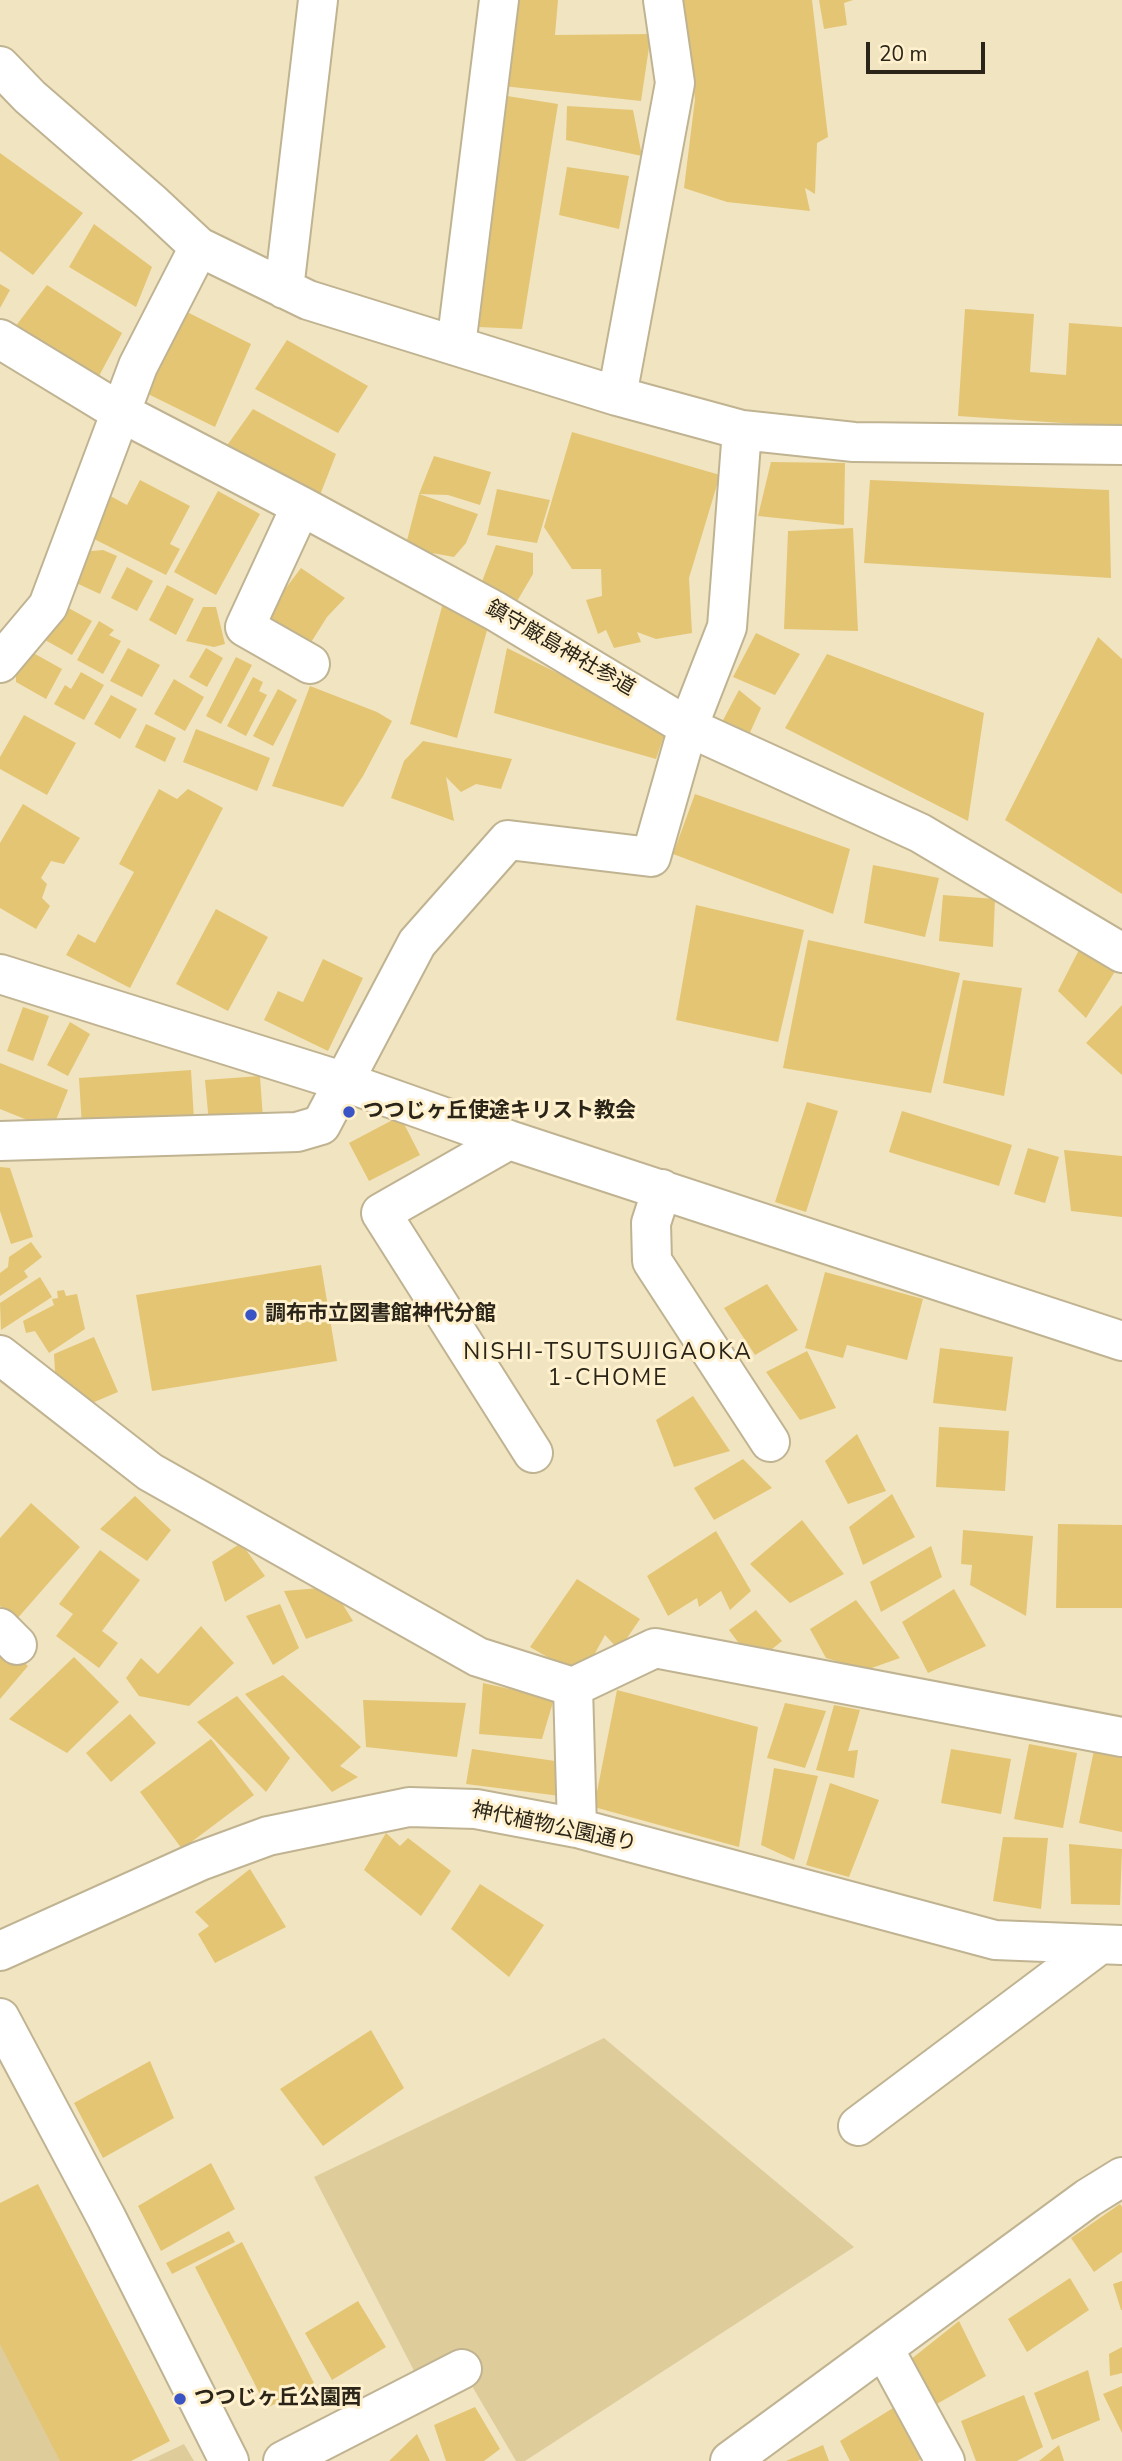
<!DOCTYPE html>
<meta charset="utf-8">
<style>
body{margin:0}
#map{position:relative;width:1122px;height:2461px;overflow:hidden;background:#f1e4c1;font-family:"Nunito Sans",sans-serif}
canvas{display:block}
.scale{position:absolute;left:866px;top:42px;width:119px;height:32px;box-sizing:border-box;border:4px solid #2a2518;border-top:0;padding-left:9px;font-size:21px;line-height:24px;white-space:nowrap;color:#2a2518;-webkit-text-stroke:5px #fff1ce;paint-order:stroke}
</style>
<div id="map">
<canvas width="1122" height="2461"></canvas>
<div class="scale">20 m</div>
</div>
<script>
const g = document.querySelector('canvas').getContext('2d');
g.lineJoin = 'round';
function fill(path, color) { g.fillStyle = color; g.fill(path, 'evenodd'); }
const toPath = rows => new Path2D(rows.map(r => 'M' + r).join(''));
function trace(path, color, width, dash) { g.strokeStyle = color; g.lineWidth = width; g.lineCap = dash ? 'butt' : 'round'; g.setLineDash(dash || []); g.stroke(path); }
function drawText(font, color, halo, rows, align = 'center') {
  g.font = font + ' "Nunito Sans","Noto Sans JP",sans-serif'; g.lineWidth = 6; g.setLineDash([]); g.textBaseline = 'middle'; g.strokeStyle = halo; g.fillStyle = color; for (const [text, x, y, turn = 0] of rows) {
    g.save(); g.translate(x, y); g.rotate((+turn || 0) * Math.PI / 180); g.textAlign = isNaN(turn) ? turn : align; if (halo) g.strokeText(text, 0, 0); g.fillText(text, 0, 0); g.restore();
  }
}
fill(toPath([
 [604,2038,854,2247,525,2461,516,2461,462,2369,424,2390,314,2177],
 [0,2328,81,2461,0,2461],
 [184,2444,194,2461,148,2461]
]), '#dfcc9b');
fill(toPath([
 [514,0,558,0,555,35,651,34,641,101,503,86],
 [683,0,812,0,828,137,817,143,815,194,805,188,810,211,727,202,684,188,695,99],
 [819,0,853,0,844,3,847,25,824,29],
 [507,96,558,104,522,329,479,327],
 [567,106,633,110,642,156,566,140],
 [0,153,83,213,33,275,0,251],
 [567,167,629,176,619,229,559,215],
 [94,224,152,267,136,307,69,267],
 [0,284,10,290,0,308],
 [47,285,122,333,99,376,15,327],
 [965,309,1034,314,1030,372,1066,375,1069,323,1122,327,1122,427,958,416],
 [183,310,251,344,215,427,144,392],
 [287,340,368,386,338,433,255,389],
 [253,409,336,454,320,495,223,451],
 [572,432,720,475,689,578,692,633,656,639,637,632,641,642,614,648,606,630,598,634,586,600,602,596,601,569,572,569,544,527],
 [434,456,491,472,480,505,448,495,419,494,478,514,466,543,454,557,405,548,419,494],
 [771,462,845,463,844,525,758,516],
 [140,480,190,506,170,544,180,549,166,575,82,533,103,492,127,505],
 [870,480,1109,490,1111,578,864,563],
 [497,489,550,500,537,543,487,535],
 [218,491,260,514,216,595,174,572],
 [853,528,858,631,784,629,788,531],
 [496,545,533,553,533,574,516,603,478,592],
 [87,547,92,551,103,550,117,556,100,594,72,581],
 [127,567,153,581,137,611,111,598],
 [301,568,345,598,327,617,310,644,263,618],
 [167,585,194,599,176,635,149,620],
 [443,603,491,616,457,738,410,724],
 [65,606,92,621,72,655,45,640],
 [203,607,216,607,225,644,214,647,186,641],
 [99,621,114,630,109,635,121,641,103,674,77,660],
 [756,633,800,654,775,695,733,677],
 [1098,637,1122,659,1122,894,1005,820],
 [128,648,160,665,142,697,110,681],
 [206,648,223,658,207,687,189,677],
 [507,648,667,727,656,759,494,713],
 [28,650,62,669,46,699,16,682,16,673],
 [827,654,984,713,968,821,785,728],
 [236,657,252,665,221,724,206,716],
 [81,672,104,685,84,720,54,704,65,685,71,689],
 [253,677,263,682,259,691,267,695,246,736,227,726],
 [174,679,204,697,185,731,154,714],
 [310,686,377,712,392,721,363,776,343,807,272,786],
 [278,689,297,700,273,746,253,736],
 [739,690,761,708,748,737,721,724],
 [111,695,137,709,120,739,94,724],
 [24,715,76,743,47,795,0,769,0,757],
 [146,724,176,738,165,762,135,747],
 [196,729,270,758,257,791,183,762],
 [423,741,512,759,501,789,476,784,461,792,446,777,454,821,391,798,404,761],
 [159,789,177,799,188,789,223,808,130,988,66,955,78,934,95,943,134,872,119,864],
 [695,794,850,849,833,914,673,854],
 [23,804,80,838,64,864,51,861,41,878,47,884,42,898,50,906,36,929,0,908,0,843],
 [873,865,939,878,925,937,864,923],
 [943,895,995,899,993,947,939,941],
 [696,905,804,930,778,1042,676,1020],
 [216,909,268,937,228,1011,176,984],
 [808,940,960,973,931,1093,783,1068],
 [1082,944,1119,965,1086,1018,1058,991],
 [323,959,363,978,328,1051,264,1020,278,991,303,1002],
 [963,980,1022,988,1004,1096,943,1083],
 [1122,1005,1122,1075,1086,1043],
 [23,1007,49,1016,33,1061,7,1051],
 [70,1022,90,1034,68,1076,47,1065],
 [0,1063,68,1090,52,1130,0,1109],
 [191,1070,194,1120,82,1127,79,1078],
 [260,1076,263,1119,209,1123,205,1080],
 [807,1102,838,1111,806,1212,775,1202],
 [902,1111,1012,1145,999,1186,889,1152],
 [400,1116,420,1155,369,1181,349,1143],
 [1028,1148,1059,1157,1045,1203,1014,1194],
 [1064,1150,1122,1156,1122,1217,1071,1211],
 [0,1167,10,1168,33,1237,11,1244,0,1211],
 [31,1242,42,1257,24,1271,28,1277,0,1296,0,1273,8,1267,9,1257],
 [321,1265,337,1361,152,1391,136,1295],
 [825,1272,923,1299,907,1360,847,1345,843,1358,805,1348],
 [40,1277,52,1297,1,1330,0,1303],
 [767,1284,798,1330,755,1355,724,1308],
 [64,1290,66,1296,77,1294,85,1329,49,1353,35,1331,26,1333,23,1321,54,1305,52,1299,58,1298,57,1291],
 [94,1337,118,1392,80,1408,70,1383,56,1389,54,1354],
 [940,1348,1013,1357,1006,1411,933,1403],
 [807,1351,836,1408,800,1420,766,1372],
 [693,1396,730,1451,674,1467,656,1420],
 [939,1427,1009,1431,1005,1491,936,1487],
 [857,1434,886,1491,848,1504,825,1461],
 [743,1459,772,1488,714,1520,694,1488],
 [892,1494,915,1537,863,1565,849,1527],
 [135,1496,171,1530,147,1561,100,1529],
 [31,1503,80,1547,16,1620,0,1606,0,1538],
 [802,1520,844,1574,790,1603,750,1564],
 [1058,1524,1122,1525,1122,1608,1056,1608],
 [963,1530,1033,1536,1026,1616,970,1585,972,1565,961,1564],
 [716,1531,751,1591,730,1610,721,1591,699,1607,697,1598,668,1616,647,1576],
 [241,1543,265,1576,225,1602,212,1562],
 [931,1546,942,1577,881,1612,870,1582],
 [100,1550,140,1580,102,1631,118,1643,99,1668,56,1636,73,1614,59,1604],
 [577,1579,640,1619,619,1650,605,1635,582,1677,530,1647],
 [332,1587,353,1621,306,1639,284,1591],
 [954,1589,986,1646,928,1673,902,1622],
 [856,1600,900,1658,866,1670,826,1658,810,1629],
 [280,1604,299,1648,273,1665,246,1616],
 [756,1610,782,1641,771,1650,743,1649,729,1630],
 [201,1626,234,1663,189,1706,139,1696,126,1678,141,1658,158,1674],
 [0,1642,28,1666,0,1699],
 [74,1657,119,1702,67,1753,9,1719],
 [283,1675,361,1747,340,1766,358,1777,332,1792,245,1694],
 [483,1683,554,1699,542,1739,479,1734],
 [617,1690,758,1727,739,1847,594,1807],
 [237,1696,290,1758,266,1792,197,1722],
 [363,1700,466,1703,457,1757,366,1747],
 [785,1703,826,1711,805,1768,767,1758],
 [834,1705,860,1710,848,1751,858,1750,854,1778,816,1770],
 [130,1714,156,1743,111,1782,86,1753],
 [211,1739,254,1795,182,1849,140,1792],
 [1029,1744,1077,1753,1063,1828,1014,1819],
 [472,1749,569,1763,568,1797,466,1784],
 [951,1749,1011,1759,1001,1814,941,1803],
 [1094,1750,1122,1756,1122,1832,1079,1823],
 [774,1768,818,1776,794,1860,761,1845],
 [830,1783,879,1800,849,1877,806,1865],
 [386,1833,400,1846,408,1838,451,1871,421,1916,364,1870],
 [1003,1837,1048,1838,1041,1909,993,1901],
 [1069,1844,1122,1849,1120,1905,1071,1904],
 [250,1869,286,1927,215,1963,198,1934,209,1926,195,1912],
 [480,1884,544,1925,509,1977,451,1929],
 [371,2030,404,2088,323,2146,280,2089],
 [150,2061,174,2118,103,2158,74,2103],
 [211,2163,235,2209,161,2251,138,2206],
 [38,2184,170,2441,131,2461,60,2461,0,2344,0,2203],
 [1120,2204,1122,2207,1122,2252,1094,2272,1071,2238],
 [229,2231,235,2242,172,2274,166,2263],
 [242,2242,314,2383,267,2408,195,2267],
 [1070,2278,1089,2310,1027,2352,1008,2319],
 [1122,2281,1122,2310,1121,2310,1113,2284],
 [358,2301,386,2347,332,2380,305,2333],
 [959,2321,986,2376,935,2405,910,2360],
 [1122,2347,1122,2373,1110,2376,1109,2354],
 [1088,2370,1100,2420,1052,2440,1034,2393],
 [1122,2386,1122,2433,1103,2394],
 [1024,2395,1043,2447,1017,2461,976,2461,961,2421],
 [901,2403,927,2456,918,2461,850,2461,840,2441],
 [475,2407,500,2449,484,2461,446,2461,434,2425],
 [417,2434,430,2461,389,2461],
 [823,2445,829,2461,786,2461],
 [1059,2445,1064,2461,1039,2461]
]), '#e4c573');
const minor = toPath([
 [0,66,30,97,152,203,199,247,308,300,617,396,742,430,854,442,1122,445],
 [284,289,318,0],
 [0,339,120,412,301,506,495,611,688,727,920,833,1122,953],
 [456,346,499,0],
 [617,396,675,83,663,0],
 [301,506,245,627,310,664],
 [0,663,48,606,138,366,199,247],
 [0,974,345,1082,509,1140,1122,1341],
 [509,1140,381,1213,533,1453],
 [0,1141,297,1132,321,1125,417,943,508,840,651,857,688,727,727,627,742,430],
 [662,1189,651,1223,652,1261,770,1442],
 [0,1355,150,1472,478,1657,573,1687],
 [0,1628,17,1645],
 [577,1828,573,1687,655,1648,1122,1737],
 [0,1951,200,1861,268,1836,409,1807,476,1809,577,1828,995,1940,1122,1945],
 [0,2018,106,2217,229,2461],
 [858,2126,1099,1945],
 [884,2349,945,2461],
 [283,2461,462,2369],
 [730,2461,1088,2198,1122,2177]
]);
trace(minor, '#c0b391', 42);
trace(minor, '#fff', 38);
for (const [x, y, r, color] of [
 [349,1112,7,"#3a53c5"],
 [251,1315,7,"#3a53c5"],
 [180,2399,7,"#3a53c5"]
]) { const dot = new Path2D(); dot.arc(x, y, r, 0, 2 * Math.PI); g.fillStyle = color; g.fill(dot); trace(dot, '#fff1ce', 2.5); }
drawText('21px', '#2a2518', '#fff1ce', [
 ["鎮守厳島神社参道",560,649,30],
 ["神代植物公園通り",554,1828,12]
]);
drawText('bold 21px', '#2a2518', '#fff1ce', [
 ["つつじヶ丘使途キリスト教会",363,1112],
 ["調布市立図書館神代分館",265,1315],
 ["つつじヶ丘公園西",194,2399]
], 'left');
g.letterSpacing = '2px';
drawText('23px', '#2a2518', '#fff1ce', [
 ["NISHI-TSUTSUJIGAOKA",608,1353],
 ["1-CHOME",608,1379]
]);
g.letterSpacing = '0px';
</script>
